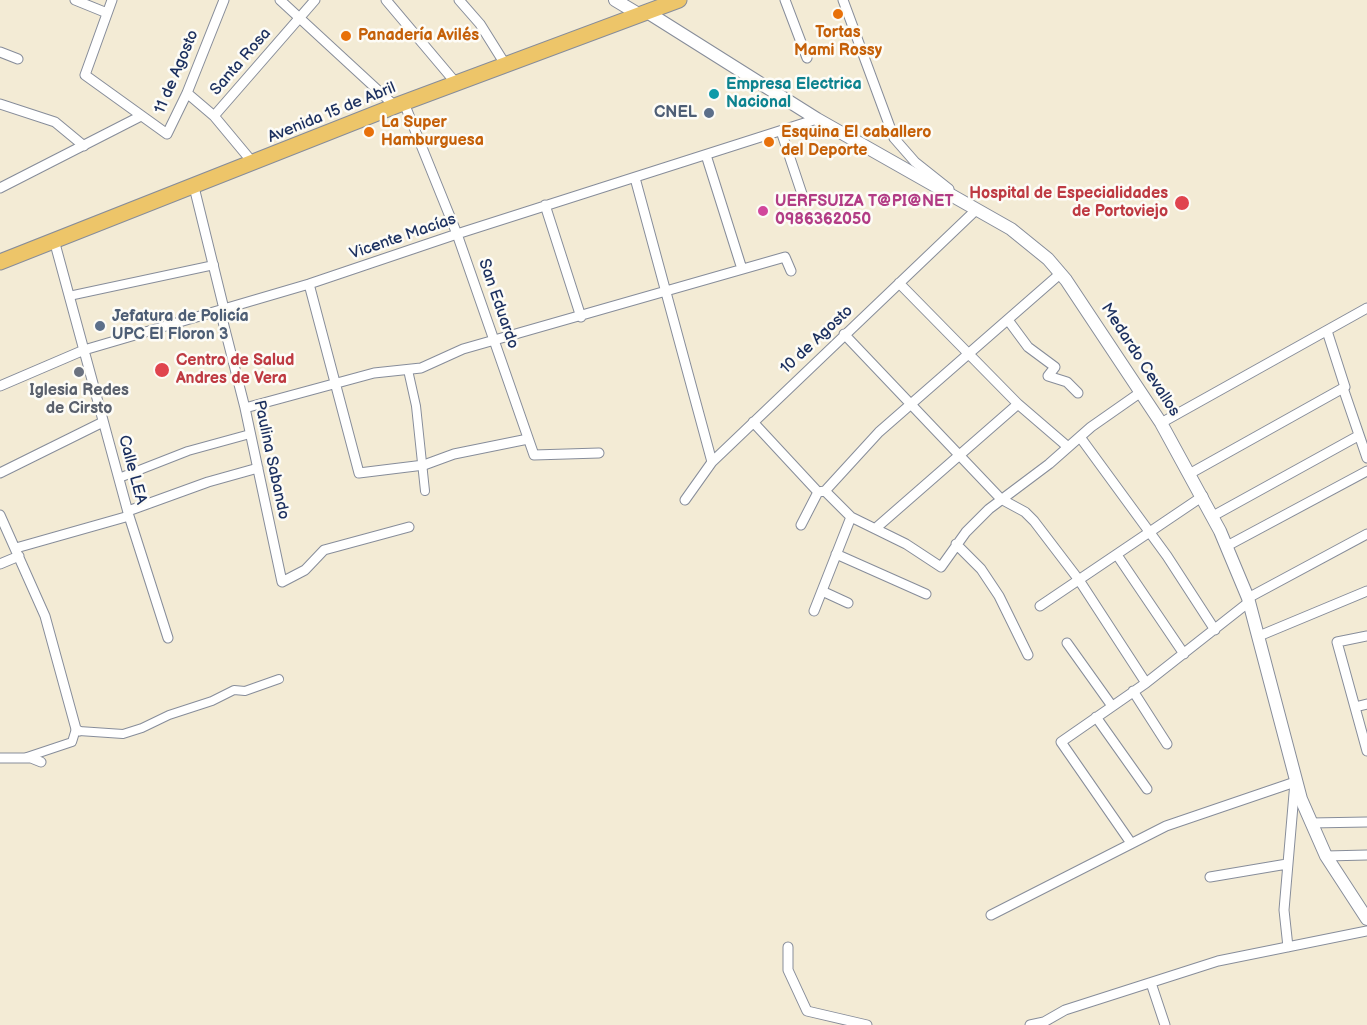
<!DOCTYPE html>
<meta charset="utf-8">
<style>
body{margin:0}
canvas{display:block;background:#f3ebd5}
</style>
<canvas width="1367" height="1025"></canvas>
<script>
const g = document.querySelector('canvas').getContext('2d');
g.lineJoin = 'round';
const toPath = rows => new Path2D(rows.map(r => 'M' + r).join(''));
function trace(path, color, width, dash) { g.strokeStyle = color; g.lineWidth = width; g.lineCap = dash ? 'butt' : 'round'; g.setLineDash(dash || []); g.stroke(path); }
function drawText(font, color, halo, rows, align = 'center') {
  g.font = font + ' "Balsamiq Sans",sans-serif'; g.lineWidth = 5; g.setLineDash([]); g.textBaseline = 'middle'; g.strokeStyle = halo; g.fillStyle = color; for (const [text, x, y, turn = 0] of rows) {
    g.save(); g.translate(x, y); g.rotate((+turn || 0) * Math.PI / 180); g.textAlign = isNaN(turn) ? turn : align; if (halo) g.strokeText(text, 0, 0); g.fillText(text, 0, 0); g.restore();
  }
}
const pedestrian = toPath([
 [69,296,214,265],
 [408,370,416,406,425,491],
 [119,478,188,451,250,434],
 [79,731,123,734,142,728,169,715,212,701,234,690,245,691,279,679],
 [27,757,72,742,76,729]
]);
const minor = toPath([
 [75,0,107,13],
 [112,0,85,75,167,134,187,93,224,0],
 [280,0,395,106],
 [386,0,456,83],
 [459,0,480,24,505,64],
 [785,0,807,58],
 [843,0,894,138,915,162,949,189],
 [0,52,18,59],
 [187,93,214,116,254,164],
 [404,103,457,234,534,455,599,453],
 [0,104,55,122,84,146],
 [214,116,315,0],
 [781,131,804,200],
 [706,155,742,269],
 [635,178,712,462],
 [194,187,224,309],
 [0,188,141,116],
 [545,205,581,317],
 [54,240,129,516,168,638],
 [899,283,1018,404,1068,447],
 [309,284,359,473,424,465,454,454,528,439],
 [220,310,245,408,282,582,305,570,324,550,409,527],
 [1008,320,1028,347,1055,367,1048,376,1067,382,1078,393],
 [844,334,1001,499,1025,512,1034,521,1079,580,1146,683],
 [0,386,84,350,309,284,457,234,817,119],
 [1343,388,1367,458],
 [245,408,374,373,421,368,463,349,785,257,791,271],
 [753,422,818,492,825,491,851,517,906,544,941,567,966,532,989,509,1049,464,1091,427,1141,392],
 [1161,423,1367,308],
 [1080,437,1167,556,1215,630],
 [0,473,103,422],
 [1191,473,1345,387,1327,331],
 [825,491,879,432,1061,273],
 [685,500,712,462,977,209],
 [128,511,208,482,258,468],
 [0,515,45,616,76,729,79,731],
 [1213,516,1358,436],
 [801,525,818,492],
 [876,528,1018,404],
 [956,544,981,569,999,596,1028,655],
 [1227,546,1367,471],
 [16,548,129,516],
 [836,554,926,594],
 [1117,555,1184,654],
 [0,564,19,556],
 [822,591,848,603],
 [1248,598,1367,534],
 [1040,606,1203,496],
 [814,611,851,517],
 [1259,636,1367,591],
 [1367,636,1337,642,1367,751],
 [1067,643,1112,706],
 [1133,691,1167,744],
 [1355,707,1367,704],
 [1096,717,1147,789],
 [0,758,31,758,41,762],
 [1311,823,1367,822],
 [1131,843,1061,742,1146,683,1249,602],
 [1326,856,1367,855],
 [1210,877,1287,864],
 [991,915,1166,826,1295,782,1284,910,1288,947],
 [788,947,788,970,807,1011,867,1025],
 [1151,983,1165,1025],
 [1030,1025,1044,1022,1065,1010,1218,961,1367,931]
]);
const tertiary = toPath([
 [615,0,640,15],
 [647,12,817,119,1011,229,1048,259,1066,280,1161,423,1220,531,1248,598,1301,799,1326,856,1367,919]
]);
const primary = toPath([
 [0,262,395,106,679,0]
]);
trace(pedestrian, '#878d9a', 10);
trace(minor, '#878d9a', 11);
trace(tertiary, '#878d9a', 14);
trace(primary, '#878d9a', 17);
trace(pedestrian, '#fff', 8);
trace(minor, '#fff', 9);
trace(tertiary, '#fff', 12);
trace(primary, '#edc569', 15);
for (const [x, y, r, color] of [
 [838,14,6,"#e8710a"],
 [346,36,6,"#e8710a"],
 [714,94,6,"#0f9aa8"],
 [709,113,6,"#5c6f8a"],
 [369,132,6,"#e8710a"],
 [769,142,6,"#e8710a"],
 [1182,203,8,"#e0444e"],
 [763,211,6,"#d1479c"],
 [100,326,6,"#5c6f8a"],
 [162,370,8,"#e0444e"],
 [79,372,6,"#6b7280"]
]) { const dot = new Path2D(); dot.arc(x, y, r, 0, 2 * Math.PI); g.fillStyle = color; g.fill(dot); trace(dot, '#fdfcf7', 2); }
drawText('bold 16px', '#c56008', '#fdfcf7', [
 ["Tortas",838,33,"center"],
 ["Mami Rossy",838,51,"center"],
 ["Panadería Avilés",358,36],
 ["La Super",381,123],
 ["Hamburguesa",381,141],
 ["Esquina El caballero",781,133],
 ["del Deporte",781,151]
], 'left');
drawText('16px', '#1b2f5e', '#fdfcf7', [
 ["Santa Rosa",241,62,-49],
 ["11 de Agosto",177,72,-67],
 ["Avenida 15 de Abril",332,113,-22],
 ["Vicente Macías",403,237,-19],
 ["San Eduardo",498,304,71],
 ["10 de Agosto",817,340,-43],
 ["Medardo Cevallos",1140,360,57],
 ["Paulina Sabando",271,460,78],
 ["Calle LEA",132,470,75]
]);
drawText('bold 16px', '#0d838f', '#fdfcf7', [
 ["Empresa Electrica",726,85],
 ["Nacional",726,103]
], 'left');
drawText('bold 16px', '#4e5e75', '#fdfcf7', [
 ["CNEL",697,113],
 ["Jefatura de Policía",112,317,"left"],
 ["UPC El Floron 3",112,335,"left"]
], 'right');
drawText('bold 16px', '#be3a42', '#fdfcf7', [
 ["Hospital de Especialidades",1168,194],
 ["de Portoviejo",1168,212],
 ["Centro de Salud",176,361,"left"],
 ["Andres de Vera",176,379,"left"]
], 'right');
drawText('bold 16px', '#b23c85', '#fdfcf7', [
 ["UERFSUIZA T@PI@NET",775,202],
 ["0986362050",775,220]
], 'left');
drawText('bold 16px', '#5b616d', '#fdfcf7', [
 ["Iglesia Redes",79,391],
 ["de Cirsto",79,409]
]);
</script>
